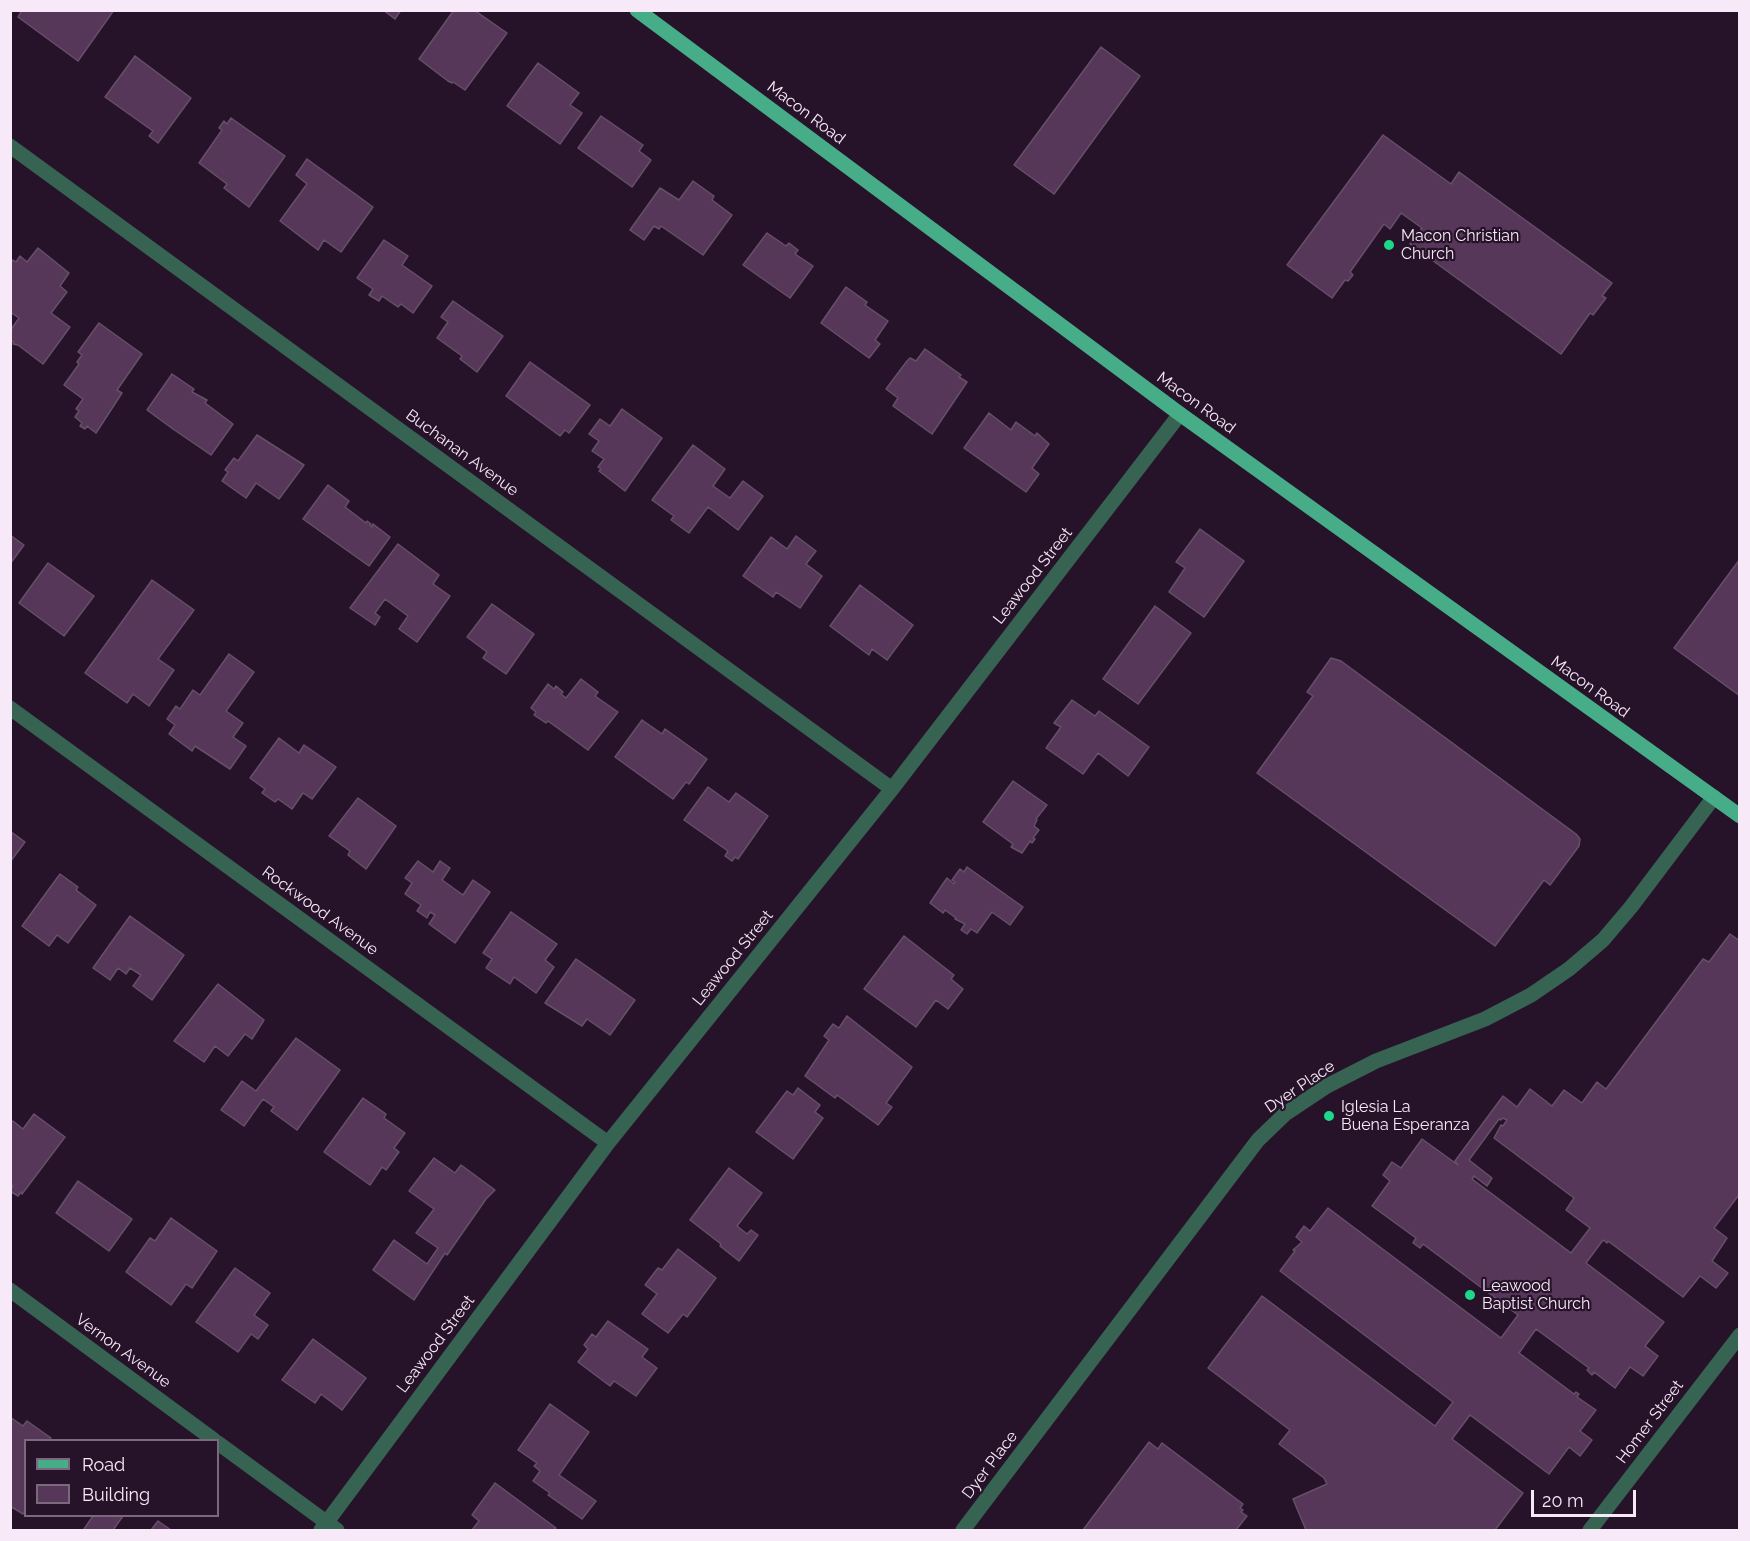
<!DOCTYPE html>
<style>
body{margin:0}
#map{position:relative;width:1750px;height:1541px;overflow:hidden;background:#271329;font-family:Raleway,sans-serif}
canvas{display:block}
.frame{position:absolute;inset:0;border:12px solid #f7e9f8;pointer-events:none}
.legend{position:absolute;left:24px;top:1439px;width:195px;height:78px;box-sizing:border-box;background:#271329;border:2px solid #7a697c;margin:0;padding:8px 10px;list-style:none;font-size:18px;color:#f7e9f8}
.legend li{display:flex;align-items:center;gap:12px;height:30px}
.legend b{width:30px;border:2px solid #7a697c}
.scale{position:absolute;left:1531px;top:1490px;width:105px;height:27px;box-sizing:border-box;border:3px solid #f7e9f8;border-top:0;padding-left:8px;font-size:18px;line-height:21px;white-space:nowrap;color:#f7e9f8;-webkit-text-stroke:4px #271329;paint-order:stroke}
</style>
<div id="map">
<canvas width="1750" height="1541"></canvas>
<div class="frame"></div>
<ul class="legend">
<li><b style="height:8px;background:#47ac88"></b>Road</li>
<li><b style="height:16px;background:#563759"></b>Building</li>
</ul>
<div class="scale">20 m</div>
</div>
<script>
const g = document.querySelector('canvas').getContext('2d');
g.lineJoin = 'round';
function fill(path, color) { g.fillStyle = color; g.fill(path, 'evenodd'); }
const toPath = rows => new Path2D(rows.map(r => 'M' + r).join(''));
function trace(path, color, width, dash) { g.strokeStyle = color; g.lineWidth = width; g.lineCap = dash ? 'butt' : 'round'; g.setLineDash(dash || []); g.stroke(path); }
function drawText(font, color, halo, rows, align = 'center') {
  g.font = font + ' Raleway,sans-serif'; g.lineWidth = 4.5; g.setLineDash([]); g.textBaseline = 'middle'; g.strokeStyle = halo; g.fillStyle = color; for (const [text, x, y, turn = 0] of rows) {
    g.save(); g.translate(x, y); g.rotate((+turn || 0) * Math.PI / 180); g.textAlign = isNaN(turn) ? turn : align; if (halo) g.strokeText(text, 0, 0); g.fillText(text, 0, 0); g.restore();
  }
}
const building = toPath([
 [22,10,114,10,78,61,18,17,22,10],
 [383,10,401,10,395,19,383,10],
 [454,10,474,10,507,33,465,90,453,82,452,83,448,81,419,59,454,10],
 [1101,47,1140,76,1054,194,1014,165,1101,47],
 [135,56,191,98,158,143,149,136,153,131,105,97,135,56],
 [538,63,579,93,570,105,582,113,560,144,507,106,538,63],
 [601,116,643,145,639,151,651,160,632,187,578,148,601,116],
 [231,118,285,156,249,207,224,188,227,184,199,163,222,130,219,128,224,121,227,124,231,118],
 [1383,135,1451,184,1459,172,1612,283,1602,296,1606,298,1593,315,1590,313,1561,354,1410,244,1422,228,1401,213,1390,229,1384,224,1350,272,1353,275,1348,281,1345,280,1332,298,1287,265,1383,135],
 [307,159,373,207,341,252,324,240,318,250,280,221,307,184,296,175,307,159],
 [693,181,714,196,712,200,732,215,703,255,661,226,659,229,654,226,644,240,630,230,660,188,679,200,693,181],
 [767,233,786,246,789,243,798,250,795,254,813,266,790,298,743,265,767,233],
 [384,240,408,256,402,265,432,286,413,313,401,304,398,307,382,296,379,301,369,295,373,289,357,278,384,240],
 [38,248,69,273,60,286,67,292,51,313,70,327,43,364,18,345,13,344,14,342,10,340,10,331,19,318,10,312,10,264,13,260,16,262,20,256,27,262,38,248],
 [846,287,867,302,865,305,888,321,875,340,880,344,869,358,821,323,846,287],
 [453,301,503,336,477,372,460,359,462,356,437,338,448,322,441,317,453,301],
 [99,323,142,354,117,390,122,393,96,433,87,426,85,429,80,426,82,423,75,417,79,411,76,409,83,399,64,385,79,364,77,362,82,355,78,352,99,323],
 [925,349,961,375,959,377,967,382,932,434,893,406,898,398,886,389,907,361,910,358,916,361,925,349],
 [530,362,590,405,569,433,565,430,560,436,506,396,530,362],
 [172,374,194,389,192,392,207,400,205,403,233,424,211,455,173,429,147,410,172,374],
 [622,409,662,438,625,491,599,471,601,469,598,467,604,459,592,451,599,441,589,434,600,419,610,426,622,409],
 [989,413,1011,430,1016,422,1035,436,1037,433,1049,444,1032,468,1039,474,1026,492,964,448,989,413],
 [257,435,304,465,279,499,256,483,246,498,222,481,228,472,225,470,234,458,238,461,257,435],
 [693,445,725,469,713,486,730,498,743,481,763,496,738,530,708,507,689,533,671,520,674,516,652,500,693,445],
 [328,485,349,501,345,507,366,523,367,521,371,524,370,525,372,527,373,524,390,537,369,566,303,519,328,485],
 [1200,529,1244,561,1204,617,1169,592,1185,568,1176,562,1200,529],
 [10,535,24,545,10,564,10,535],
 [796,536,816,551,806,564,822,576,800,608,776,592,773,597,743,576,771,537,787,549,796,536],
 [398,544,439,575,433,584,450,596,417,642,399,629,408,616,385,599,375,613,380,617,375,625,350,608,398,544],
 [1740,559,1740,696,1674,648,1740,559],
 [48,563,94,596,64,636,19,603,48,563],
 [152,580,194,610,158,659,174,670,149,706,133,694,127,703,85,673,152,580],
 [860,585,913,625,887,660,872,649,869,655,830,626,860,585],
 [492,604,534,634,506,674,483,658,487,652,467,637,492,604],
 [1155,606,1191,633,1138,704,1103,679,1155,606],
 [229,654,254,672,226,711,243,723,233,737,246,746,230,769,195,746,192,751,169,734,175,725,167,719,176,706,180,709,193,690,200,695,229,654],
 [1331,658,1341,661,1576,834,1580,839,1579,846,1550,885,1544,880,1495,946,1257,773,1313,696,1307,692,1331,658],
 [581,679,598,692,595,696,618,712,588,750,548,721,546,723,534,715,536,712,531,708,548,684,554,689,556,686,563,692,561,694,566,698,581,679],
 [1072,700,1095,716,1099,711,1149,747,1128,776,1098,753,1083,774,1046,748,1061,727,1054,723,1072,700],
 [642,720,662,734,665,729,707,759,689,784,686,782,673,799,615,757,642,720],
 [279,738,299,753,304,745,336,767,312,799,303,793,292,809,278,799,275,802,262,793,265,789,250,778,279,738],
 [1013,781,1047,805,1036,819,1037,820,1034,826,1039,830,1033,838,1035,839,1032,843,1030,841,1022,853,1011,847,1013,844,983,822,1013,781],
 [708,787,729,802,736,793,768,816,738,859,735,857,732,861,725,856,728,851,684,820,708,787],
 [358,798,396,826,366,869,348,855,350,851,329,836,358,798],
 [10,831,25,842,10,862,10,831],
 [418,861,433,872,440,861,450,868,442,880,463,895,473,880,490,892,455,943,429,924,435,915,430,912,427,918,417,911,421,905,405,894,412,883,405,878,418,861],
 [967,867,1023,907,1010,925,992,912,977,933,971,929,967,934,961,930,965,924,955,919,956,918,945,910,943,913,930,903,947,878,954,884,955,882,952,880,960,869,964,872,967,867],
 [60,874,78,887,76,890,96,905,68,943,57,935,49,946,22,926,60,874],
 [511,912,557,944,545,960,554,967,536,993,514,977,510,984,486,968,492,959,483,953,511,912],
 [130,916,184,955,152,1000,133,986,141,975,130,968,126,974,118,968,110,980,93,968,130,916],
 [1730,934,1740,941,1740,1197,1738,1196,1714,1228,1727,1238,1712,1261,1728,1273,1725,1277,1716,1288,1700,1276,1683,1297,1608,1241,1607,1243,1603,1240,1586,1263,1664,1322,1645,1346,1658,1356,1643,1376,1630,1367,1615,1388,1594,1372,1592,1375,1587,1370,1589,1368,1536,1329,1519,1353,1574,1394,1576,1392,1579,1394,1577,1397,1596,1410,1580,1431,1592,1440,1580,1456,1569,1447,1549,1474,1470,1415,1452,1439,1523,1493,1495,1530,1306,1530,1293,1499,1327,1484,1324,1478,1279,1444,1290,1430,1208,1368,1262,1296,1435,1426,1453,1402,1280,1271,1295,1251,1293,1250,1302,1242,1296,1237,1304,1226,1310,1231,1328,1208,1501,1338,1518,1315,1423,1244,1420,1248,1413,1243,1416,1238,1372,1206,1390,1181,1383,1175,1392,1162,1401,1168,1422,1139,1458,1165,1455,1161,1503,1096,1517,1107,1530,1089,1552,1106,1564,1090,1582,1103,1597,1082,1606,1089,1703,959,1709,962,1730,934],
 [1503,1118,1507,1120,1503,1126,1501,1125,1494,1138,1574,1198,1566,1210,1590,1228,1571,1253,1472,1179,1474,1176,1487,1186,1492,1178,1469,1160,1499,1119,1501,1120,1503,1118],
 [904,936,954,975,951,979,963,989,948,1009,936,1000,916,1027,864,989,904,936],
 [576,959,635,1000,610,1035,587,1019,582,1026,545,1003,576,959],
 [218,984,264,1020,252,1039,245,1034,228,1056,215,1046,204,1062,174,1041,218,984],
 [847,1016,912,1067,886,1103,892,1107,878,1125,837,1095,835,1098,805,1076,829,1040,824,1036,833,1024,839,1028,847,1016],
 [296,1038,340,1070,297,1130,271,1111,274,1107,263,1099,244,1126,221,1110,242,1081,256,1091,296,1038],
 [798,1088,820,1105,815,1112,823,1118,793,1159,756,1132,787,1091,793,1095,798,1088],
 [363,1098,386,1114,384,1118,405,1133,394,1148,399,1152,386,1170,382,1167,370,1185,324,1152,363,1098],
 [34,1114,65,1137,22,1194,21,1192,18,1196,10,1191,13,1186,10,1184,10,1124,13,1121,23,1129,34,1114],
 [434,1158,455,1173,461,1165,495,1190,486,1199,447,1255,445,1253,414,1300,373,1270,394,1240,427,1264,438,1248,416,1233,434,1209,409,1191,434,1158],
 [729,1168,762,1193,737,1226,747,1234,751,1230,758,1235,739,1261,720,1246,721,1244,690,1220,729,1168],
 [78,1181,132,1219,109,1251,56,1213,78,1181],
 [171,1218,217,1251,192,1288,186,1284,171,1305,126,1272,150,1238,155,1241,171,1218],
 [678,1249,716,1278,687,1317,683,1314,668,1333,642,1314,657,1294,645,1285,658,1268,662,1270,678,1249],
 [235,1268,270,1293,254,1315,268,1325,258,1339,251,1334,238,1352,196,1322,235,1268],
 [608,1321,648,1349,642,1357,657,1368,636,1396,614,1381,610,1386,578,1362,588,1349,584,1345,592,1334,596,1337,608,1321],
 [313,1339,366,1378,342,1410,321,1394,315,1403,282,1380,313,1339],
 [550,1404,589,1432,559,1475,596,1501,582,1519,548,1495,550,1493,533,1481,540,1471,534,1466,537,1463,518,1450,550,1404],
 [10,1417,23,1426,27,1421,51,1438,49,1440,26,1440,26,1510,23,1514,10,1506,10,1417],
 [1149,1442,1158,1449,1162,1443,1243,1504,1240,1508,1243,1510,1241,1512,1247,1516,1236,1530,1083,1530,1149,1442],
 [495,1483,556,1528,553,1530,472,1530,479,1521,472,1515,495,1483],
 [93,1516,123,1516,113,1530,87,1530,84,1529,93,1516],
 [158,1521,171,1530,151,1530,158,1521]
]);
fill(building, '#563759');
trace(building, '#664f68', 1.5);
trace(toPath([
 [10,146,892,789],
 [10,708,608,1143],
 [10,1290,214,1440],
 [218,1443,337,1530],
 [321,1530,608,1143,892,789,1180,414],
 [963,1530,1258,1140,1285,1114,1327,1086,1376,1061,1485,1019,1531,995,1569,969,1603,940,1631,907,1714,797],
 [1590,1530,1740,1335]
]), '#376352', 15);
trace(toPath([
 [637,10,1180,414,1740,816]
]), '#47ac88', 15);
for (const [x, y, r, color] of [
 [1389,245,6,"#1bd988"],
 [1329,1116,6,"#1bd988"],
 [1470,1295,6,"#1bd988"]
]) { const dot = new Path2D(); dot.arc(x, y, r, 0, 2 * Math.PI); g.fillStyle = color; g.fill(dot); trace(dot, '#271329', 2); }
drawText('16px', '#f7e9f8', '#271329', [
 ["Macon Road",806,113,37],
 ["Macon Road",1196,403,36],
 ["Buchanan Avenue",462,453,36],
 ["Leawood Street",1033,576,-52],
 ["Macon Road",1590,687,36],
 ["Rockwood Avenue",320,911,36],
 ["Leawood Street",733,958,-51],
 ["Dyer Place",1300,1087,-34],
 ["Leawood Street",436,1344,-53],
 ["Vernon Avenue",123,1351,36],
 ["Homer Street",1650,1422,-53],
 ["Dyer Place",990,1465,-53]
]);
drawText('16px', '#f7e9f8', '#271329', [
 ["Macon Christian",1401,236],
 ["Church",1401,254],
 ["Iglesia La",1341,1107],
 ["Buena Esperanza",1341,1125],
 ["Leawood",1482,1286],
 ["Baptist Church",1482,1304]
], 'left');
</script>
